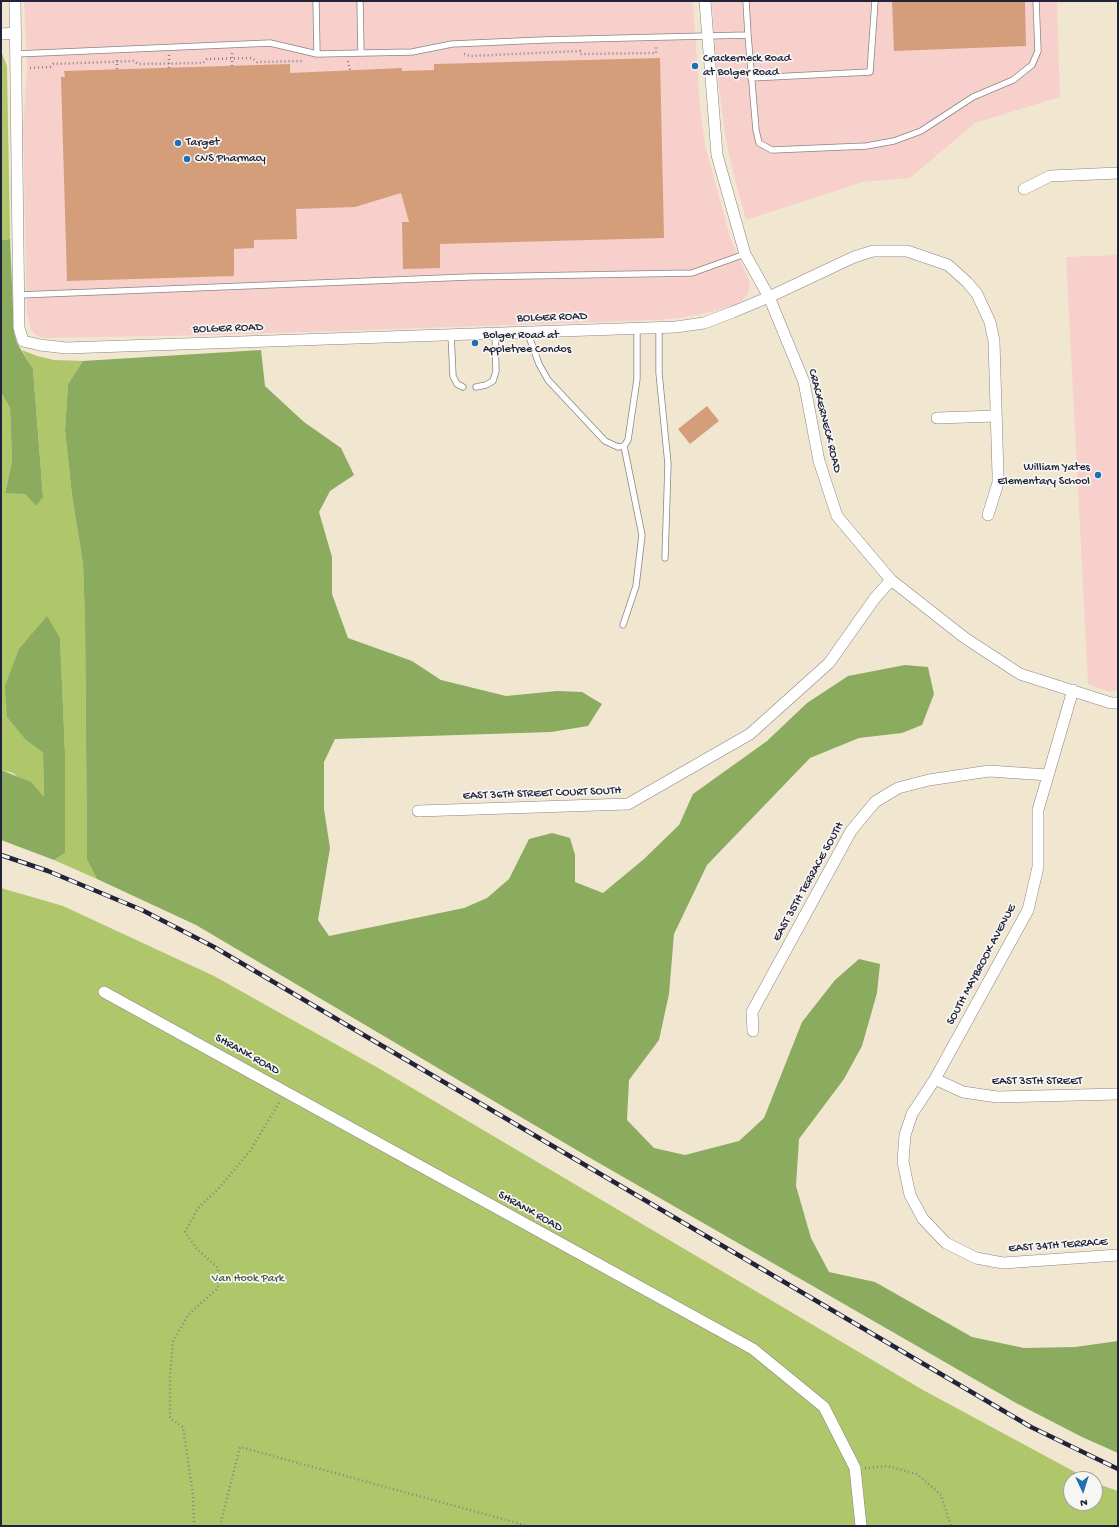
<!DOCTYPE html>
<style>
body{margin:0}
#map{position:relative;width:1119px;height:1527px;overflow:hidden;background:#f1e7d1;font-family:"Gochi Hand",sans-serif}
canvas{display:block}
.frame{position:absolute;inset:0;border:2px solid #22223b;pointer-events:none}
.north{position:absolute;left:1063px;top:1471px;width:40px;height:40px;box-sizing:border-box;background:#f6f6f2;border:1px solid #a1a1a9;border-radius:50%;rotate:176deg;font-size:11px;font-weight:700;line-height:16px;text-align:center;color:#22223b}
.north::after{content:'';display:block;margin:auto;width:14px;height:18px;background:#1f6fb2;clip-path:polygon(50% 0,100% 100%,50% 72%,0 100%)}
</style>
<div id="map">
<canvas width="1119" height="1527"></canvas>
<div class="frame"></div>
<div class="north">N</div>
</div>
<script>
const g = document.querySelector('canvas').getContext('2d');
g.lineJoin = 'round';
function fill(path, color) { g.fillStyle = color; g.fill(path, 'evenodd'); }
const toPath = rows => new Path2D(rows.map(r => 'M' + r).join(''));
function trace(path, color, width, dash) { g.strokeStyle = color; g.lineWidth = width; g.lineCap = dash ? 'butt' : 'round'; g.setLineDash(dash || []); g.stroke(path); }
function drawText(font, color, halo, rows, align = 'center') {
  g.font = font + ' "Gochi Hand",sans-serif'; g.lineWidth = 3.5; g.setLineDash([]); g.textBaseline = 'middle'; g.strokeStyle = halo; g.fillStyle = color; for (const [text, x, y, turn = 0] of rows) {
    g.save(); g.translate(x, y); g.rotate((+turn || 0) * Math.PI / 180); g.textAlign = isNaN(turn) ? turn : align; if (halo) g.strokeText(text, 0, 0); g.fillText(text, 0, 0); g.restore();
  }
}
fill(toPath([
 [24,1,693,1,700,108,705,145,730,237,750,282,748,294,743,300,736,305,711,312,680,318,656,320,218,335,42,338,36,335,31,330,27,313,23,130,27,68],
 [712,1,1057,1,1060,97,975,123,910,178,863,182,746,220,732,168,725,135,715,55],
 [1118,255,1118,691,1107,691,1088,684,1066,257]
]), '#f7d0cc');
fill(toPath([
 [1,51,7,66,10,239,1,240],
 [22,350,37,356,54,360,83,361,68,384,65,430,72,496,83,564,85,621,87,860,97,879,54,860,65,853,65,752,60,638,26,740,43,753,44,798,13,773,1,770,1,392,10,408,12,461,5,492,25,494,36,506,43,496,33,369],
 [1,888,63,906,214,976,380,1069,923,1390,1088,1479,1071,1479,1071,1503,1095,1503,1095,1483,1118,1491,1118,1526,1,1526]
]), '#afc66b');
fill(toPath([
 [10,239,14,333,17,343,33,369,43,497,36,506,25,494,5,493,12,461,10,408,1,392,1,240],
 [261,350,265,386,304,422,341,448,354,475,330,491,319,512,332,557,332,594,348,638,412,661,441,680,506,696,557,691,582,692,602,704,588,726,551,732,335,739,324,762,324,809,330,848,318,920,329,936,464,908,487,898,509,879,529,839,552,833,570,838,575,855,575,882,603,893,644,859,679,825,693,794,767,741,807,703,848,676,905,665,928,667,934,694,922,725,902,733,859,738,810,758,707,865,674,934,669,994,659,1040,629,1080,627,1120,654,1148,685,1155,739,1141,764,1118,802,1022,835,980,859,959,880,964,877,993,862,1046,844,1079,799,1139,796,1186,811,1238,829,1272,875,1282,972,1337,1024,1348,1075,1347,1118,1341,1118,1453,1082,1437,1016,1403,585,1155,196,925,97,879,87,860,85,621,83,564,72,496,65,430,68,384,83,361],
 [47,616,60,638,65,752,65,853,54,860,1,840,1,770,31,782,44,797,43,753,26,740,7,717,5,686,19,649]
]), '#8bab5f');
fill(toPath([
 [892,1,1025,1,1026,46,894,51],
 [660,58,664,238,440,244,440,268,403,269,402,222,409,222,401,193,355,207,296,209,297,239,254,240,254,248,234,249,234,276,67,281,61,77,65,77,64,71,290,64,290,73,402,68,402,71,434,70,434,64],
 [707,406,719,421,690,444,678,429]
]), '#d49e7b');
const lane = toPath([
 [316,1,317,54],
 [360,1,361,53],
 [746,1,748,35],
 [16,54,270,43,317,54,412,52,452,44,543,40,748,35,756,130,759,143,772,150,866,146,894,141,921,131,973,97,1013,80,1032,65,1038,51,1036,1],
 [751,78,870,72,875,1],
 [19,295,469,277,692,273,745,254],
 [659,327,659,373,668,464,665,558],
 [527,331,539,364,548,380,605,441,618,447,624,446,628,440,637,379,637,328],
 [451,334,453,376,457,384,463,387],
 [476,387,486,385,493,381,496,371,495,333],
 [623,625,636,586,642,535,624,446]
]);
const street = toPath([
 [15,1,19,328,23,341,40,345,66,348,676,327,704,323,733,312,769,297,854,257,873,251,907,251,948,265,967,282,977,294,990,322,994,341,998,475,998,483,988,515],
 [705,1,717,155,745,254,769,297,804,382,819,461,837,516,891,580,965,638,1020,674,1111,703,1118,703],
 [1,34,16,33],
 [1024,189,1050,176,1118,173],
 [937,418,996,416],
 [1073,690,1038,810,1038,867,1028,910,935,1079,912,1114,905,1135,903,1162,910,1195,923,1219,946,1243,976,1258,1003,1263,1118,1255],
 [418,811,628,804,750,734,829,663,875,598,891,580],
 [104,992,753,1349,824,1407,855,1468,861,1526],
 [753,1031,752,1012,851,831,875,802,898,788,929,780,989,771,1048,775],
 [935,1079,963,1092,997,1097,1118,1094]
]);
trace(lane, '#8a8486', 7);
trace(street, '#8a8486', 12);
trace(toPath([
 [232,53,232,66],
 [464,54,470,56,580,51,580,54,656,53,656,47,658,47],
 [169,55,169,68],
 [117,60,117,69],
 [348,61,350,70],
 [30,68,50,67,53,64,134,61,138,64,203,63,207,59,252,58,257,62,304,61],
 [865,1468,887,1466,917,1474,941,1495,951,1526],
 [194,1526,193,1495,183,1427,170,1418,170,1375,173,1341,188,1315,218,1288,218,1268,197,1249,185,1232,198,1208,219,1188,250,1151,280,1101],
 [220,1526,240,1447,528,1526]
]), '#8a8486', 2.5, [1, 3]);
trace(lane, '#fff', 5.5);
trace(street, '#fff', 11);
const rail = toPath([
 [1,855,48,871,142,910,214,947,1031,1427,1118,1469]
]);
trace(rail, '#22223b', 4.5);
trace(rail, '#f6f6f2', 3, [9]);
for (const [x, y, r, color] of [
 [695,66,4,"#1f6fb2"],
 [178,143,4,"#1f6fb2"],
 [187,159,4,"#1f6fb2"],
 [475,343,4,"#1f6fb2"],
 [1098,475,4,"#1f6fb2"]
]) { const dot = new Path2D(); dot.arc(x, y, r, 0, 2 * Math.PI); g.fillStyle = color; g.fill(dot); trace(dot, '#f6f6f2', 1.5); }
drawText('12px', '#22223b', '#f6f6f2', [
 ["Crackerneck Road",703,59],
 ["at Bolger Road",703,73],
 ["Target",186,143],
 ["CVS Pharmacy",195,159],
 ["Bolger Road at",483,336],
 ["Appletree Condos",483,350],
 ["William Yates",1090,468,"right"],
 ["Elementary School",1090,482,"right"]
], 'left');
drawText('12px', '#22223b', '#f6f6f2', [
 ["BOLGER ROAD",552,318,-2],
 ["BOLGER ROAD",228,329,-2],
 ["CRACKERNECK ROAD",824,421,76],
 ["EAST 36TH STREET COURT SOUTH",542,794,-2],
 ["EAST 35TH TERRACE SOUTH",809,882,-61],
 ["SOUTH MAYBROOK AVENUE",982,965,-62],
 ["SHRANK ROAD",247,1055,29],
 ["EAST 35TH STREET",1037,1082],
 ["SHRANK ROAD",530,1212,29],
 ["EAST 34TH TERRACE",1058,1246,-4]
]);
drawText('12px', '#535b4c', '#f6f6f2', [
 ["Van Hook Park",248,1279]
]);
</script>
